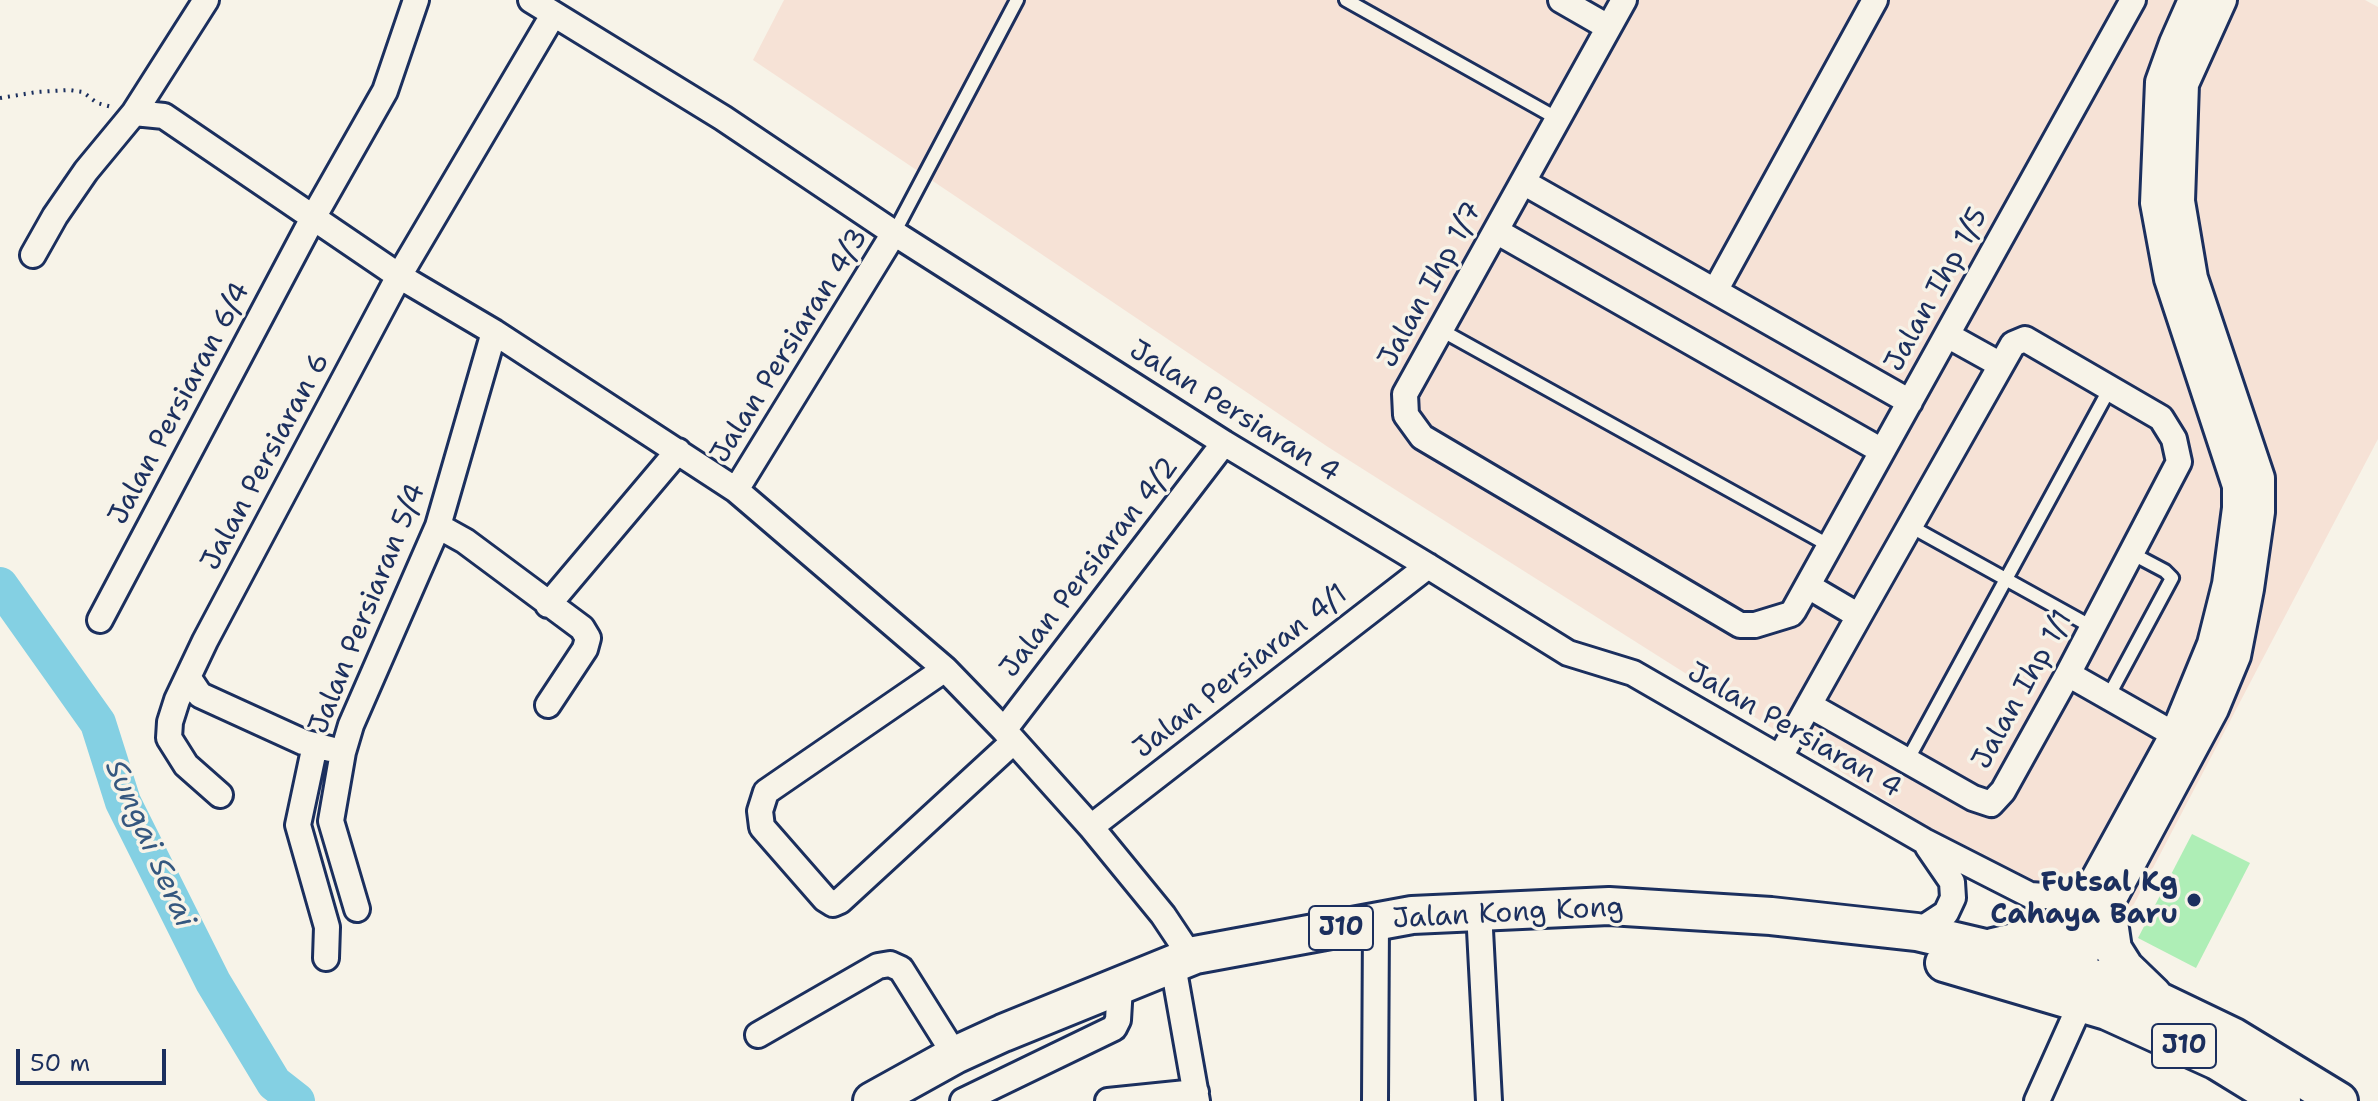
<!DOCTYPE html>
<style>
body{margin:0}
#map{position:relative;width:2378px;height:1101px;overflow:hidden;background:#f7f3e8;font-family:"Shantell Sans",sans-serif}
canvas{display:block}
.scale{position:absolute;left:16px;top:1049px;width:150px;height:36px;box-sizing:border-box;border:4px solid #1b2f5e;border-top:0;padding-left:10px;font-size:24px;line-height:28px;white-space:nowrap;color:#1b2f5e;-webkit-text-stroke:6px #f7f3e8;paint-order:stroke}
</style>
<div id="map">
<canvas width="2378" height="1101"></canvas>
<div class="scale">50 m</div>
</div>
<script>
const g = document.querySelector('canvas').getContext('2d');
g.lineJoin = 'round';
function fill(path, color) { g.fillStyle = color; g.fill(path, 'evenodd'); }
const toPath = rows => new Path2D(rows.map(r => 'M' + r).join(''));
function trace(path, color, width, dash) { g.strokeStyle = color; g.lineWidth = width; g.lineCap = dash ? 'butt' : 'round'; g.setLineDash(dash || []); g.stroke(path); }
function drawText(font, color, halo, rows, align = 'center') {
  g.font = font + ' "Shantell Sans",sans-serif'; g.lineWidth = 7; g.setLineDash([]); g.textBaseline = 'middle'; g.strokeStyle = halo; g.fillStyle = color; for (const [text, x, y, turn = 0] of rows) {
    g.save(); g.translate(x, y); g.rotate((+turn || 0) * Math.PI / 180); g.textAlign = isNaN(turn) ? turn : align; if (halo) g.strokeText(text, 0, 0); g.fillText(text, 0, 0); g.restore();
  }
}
fill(toPath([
 [784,0,2365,0,2378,7,2378,439,2113,944,1328,447,753,60]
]), '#f6e2d6');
fill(toPath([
 [2192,834,2250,863,2196,968,2138,938]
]), '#aeeeb6');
trace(toPath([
 [0,585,98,723,123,802,213,982,274,1083,297,1101]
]), '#84d0e3', 36);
const service = toPath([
 [1346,0,1558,119],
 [894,233,1017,0],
 [1441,330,1830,546],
 [1910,526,2092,627],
 [2108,697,2172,578,2165,571,2131,553],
 [1907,761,2110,388]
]);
const minor = toPath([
 [531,0,723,118,894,233,1224,443,1428,566,1568,653,1633,673,1924,841,2030,895,2060,897,2090,889],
 [1561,0,1608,27],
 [1624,0,1405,394,1406,415,1422,437,1740,625,1755,625,1791,614,1794,610,2133,0],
 [134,113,164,116,399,276,494,332,736,490,945,669,1004,730,1091,827,1163,915,1191,957],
 [1523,182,1910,402],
 [1496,231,1882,451],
 [33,255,55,216,86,171,134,113,206,0],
 [1715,291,1875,0],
 [1947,335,2001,365],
 [736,490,894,233],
 [438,526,465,541,582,628,588,638,585,649,548,705],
 [1808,586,1859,616],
 [548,605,678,451],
 [100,620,314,216,385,91,416,0],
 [945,669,766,792,760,811,762,827,825,899,833,904,840,901,1013,742],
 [2068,674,2191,744],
 [188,677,200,695,303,742,330,749],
 [1004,730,1224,443],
 [315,745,298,825,327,927,326,958],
 [1780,757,1809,705,1859,616,2013,344,2025,339,2161,418,2174,439,2179,462,2068,674,2003,791,1991,804,1973,798,1809,705],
 [220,795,186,765,169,738,170,722,177,700,205,641,399,276,553,15],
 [1091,827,1428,566],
 [357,909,331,821,343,752,351,725,438,526,494,332],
 [1479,911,1489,1101],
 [1917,932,1946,913,1953,898,1952,882,1928,847],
 [1173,965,1197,1101],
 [758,1035,878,966,890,964,901,969,955,1055],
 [963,1101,1114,1028,1118,1020,1120,986],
 [1108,1101,1196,1092],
 [1375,1101,1376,922],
 [2037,1101,2081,1003]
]);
const tertiary = toPath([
 [2044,982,2090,889,2175,734,2212,644,2227,584,2237,508,2237,486,2169,279,2155,203,2160,82,2174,43,2193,0],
 [2068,988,2107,908,2214,709,2236,656,2249,589,2260,512,2260,478,2193,278,2180,201,2184,84,2222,0]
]);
const primary = toPath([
 [2107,908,2113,949,2125,968,2153,995],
 [1993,947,2040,936,2076,918],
 [1944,963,2107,1011,2217,1061,2282,1101],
 [872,1101,955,1055,1003,1033,1195,955,1412,915,1609,906,1771,916,1917,932,2053,964,2159,1001,2234,1037,2339,1101]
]);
trace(service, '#1b2f5e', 18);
trace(minor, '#1b2f5e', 30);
trace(tertiary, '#1b2f5e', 34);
trace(primary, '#1b2f5e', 42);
trace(toPath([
 [0,98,37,92,69,90,83,92,97,103,112,107]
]), '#1b2f5e', 4, [2, 6]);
trace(service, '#f7f3e8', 12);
trace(minor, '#f7f3e8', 24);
trace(tertiary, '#f7f3e8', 28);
trace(primary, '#f7f3e8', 36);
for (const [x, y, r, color] of [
 [2194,900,8,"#1b2f5e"]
]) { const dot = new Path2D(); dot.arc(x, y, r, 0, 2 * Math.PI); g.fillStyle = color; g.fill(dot); trace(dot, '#f7f3e8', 3); }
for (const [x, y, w] of [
 [1341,928,64],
 [2184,1046,64]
]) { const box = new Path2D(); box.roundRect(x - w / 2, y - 22, w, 44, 6); g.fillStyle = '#f7f3e8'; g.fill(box); trace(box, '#1b2f5e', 2); }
drawText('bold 26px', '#1b2f5e', null, [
 ["J10",1341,928],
 ["J10",2184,1046]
]);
drawText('28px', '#1b2f5e', '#f7f3e8', [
 ["Jalan Ihp 1/7",1431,285,-61],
 ["Jalan Ihp 1/5",1937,290,-61],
 ["Jalan Persiaran 4/3",790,346,-58],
 ["Jalan Persiaran 6/4",180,404,-62],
 ["Jalan Persiaran 4",1234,412,32],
 ["Jalan Persiaran 6",266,462,-62],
 ["Jalan Persiaran 4/2",1090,568,-52],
 ["Jalan Persiaran 5/4",368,609,-68],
 ["Jalan Persiaran 4/1",1241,672,-38],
 ["Jalan Ihp 1/1",2023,690,-61],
 ["Jalan Persiaran 4",1794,731,30],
 ["Jalan Kong Kong",1508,914,-3]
]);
drawText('bold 28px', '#1b2f5e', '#f7f3e8', [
 ["Futsal Kg",2178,884],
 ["Cahaya Baru",2178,916]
], 'right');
drawText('italic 30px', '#35577f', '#f7f3e8', [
 ["Sungai Serai",149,844,66]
]);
</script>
